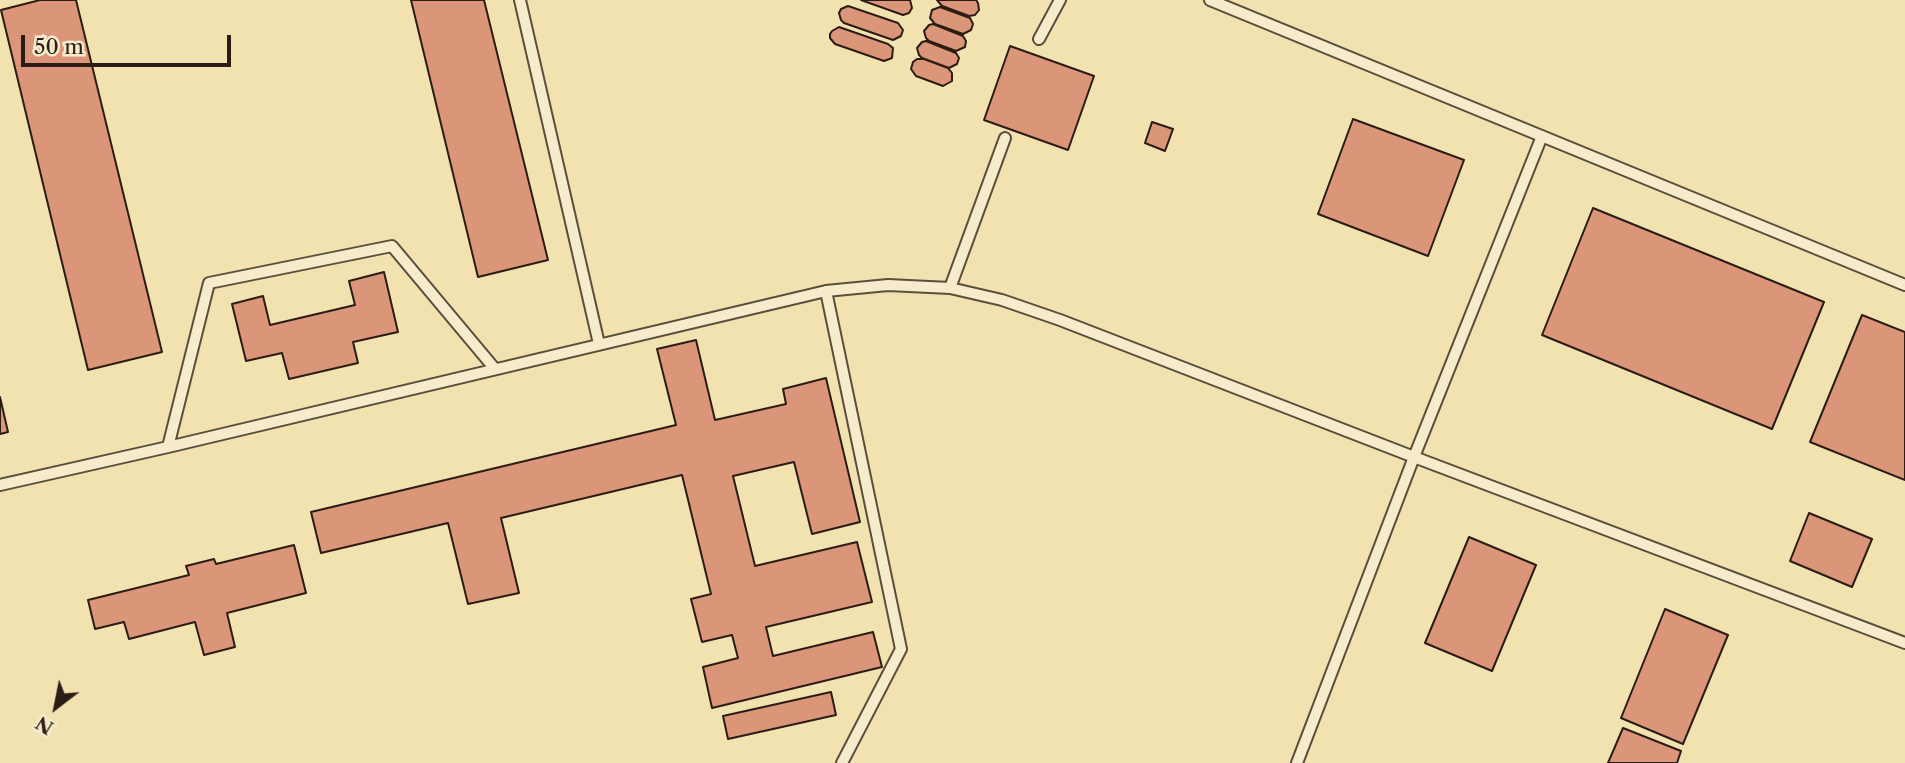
<!DOCTYPE html>
<style>
body{margin:0}
#map{position:relative;width:1905px;height:763px;overflow:hidden;background:#f1e2b0;font-family:"Libre Caslon Text",serif}
canvas{display:block}
.north{position:absolute;left:21px;top:672px;width:70px;height:70px;-webkit-text-stroke:5px #f6eccc;paint-order:stroke;rotate:212deg;font-size:19px;font-weight:700;line-height:28px;text-align:center;color:#2b1c16}
.north::after{content:'';display:block;margin:auto;width:24px;height:32px;background:#2b1c16;clip-path:polygon(50% 0,100% 100%,50% 72%,0 100%)}
.scale{position:absolute;left:21px;top:35px;width:210px;height:32px;box-sizing:border-box;border:4px solid #2b1c16;border-top:0;padding-left:9px;font-size:21px;line-height:24px;white-space:nowrap;color:#2b1c16;-webkit-text-stroke:5px #f6eccc;paint-order:stroke}
</style>
<div id="map">
<canvas width="1905" height="763"></canvas>
<div class="north">N</div>
<div class="scale">50 m</div>
</div>
<script>
const g = document.querySelector('canvas').getContext('2d');
g.lineJoin = 'round';
function fill(path, color) { g.fillStyle = color; g.fill(path, 'evenodd'); }
const toPath = rows => new Path2D(rows.map(r => 'M' + r).join(''));
function trace(path, color, width, dash) { g.strokeStyle = color; g.lineWidth = width; g.lineCap = dash ? 'butt' : 'round'; g.setLineDash(dash || []); g.stroke(path); }
const building = toPath([
 [40,0,76,0,162,352,88,370,1,10,40,0],
 [411,0,484,0,548,260,478,277,411,0],
 [861,0,910,0,912,8,909,13,903,15,861,0],
 [937,0,976,0,978,3,979,10,975,15,969,16,942,6,937,0],
 [848,6,898,23,903,30,901,36,893,40,844,23,841,20,839,13,841,9,848,6],
 [940,7,970,18,973,24,971,30,963,34,935,24,930,18,932,10,940,7],
 [933,24,963,36,966,41,965,47,956,51,929,41,926,38,924,31,929,25,933,24],
 [839,27,888,44,893,48,892,58,884,61,835,44,830,38,830,34,832,31,839,27],
 [926,41,956,53,959,58,957,64,949,68,922,58,919,55,917,48,922,42,926,41],
 [1010,46,1094,76,1068,150,984,120,1010,46],
 [917,59,924,59,948,68,952,73,952,81,943,86,916,76,911,69,913,62,917,59],
 [1353,119,1464,160,1428,256,1318,214,1353,119],
 [1152,122,1173,129,1165,151,1145,143,1152,122],
 [1593,208,1824,302,1772,429,1542,335,1593,208],
 [384,272,398,332,353,342,358,363,289,379,282,353,246,361,232,304,263,296,270,325,355,305,349,281,384,272],
 [1862,315,1905,332,1905,480,1810,442,1862,315],
 [696,340,715,420,786,404,783,389,826,378,860,522,812,534,794,462,733,476,755,566,857,542,872,602,766,627,773,656,873,632,882,667,712,708,703,667,738,658,732,635,702,642,691,599,711,594,682,475,501,518,519,593,468,604,448,523,321,553,311,512,676,425,657,349,696,340],
 [0,397,8,432,0,434,0,397],
 [1809,513,1872,539,1852,587,1790,561,1809,513],
 [1469,537,1536,565,1492,671,1425,643,1469,537],
 [294,545,306,593,227,613,235,647,204,655,195,622,129,639,124,622,95,629,88,600,189,575,186,566,214,559,216,564,294,545],
 [1665,609,1728,635,1683,744,1621,718,1665,609],
 [831,692,836,715,728,739,723,716,831,692],
 [1623,728,1681,751,1677,763,1608,763,1623,728]
]);
fill(building, '#db9679');
trace(building, '#2b1c16', 2);
const service = toPath([
 [520,0,599,344],
 [1210,0,1905,285],
 [1039,39,1060,0],
 [950,288,1005,138],
 [826,291,901,649,842,763],
 [168,447,209,283,392,246,495,369],
 [0,485,168,447,826,291,888,285,950,288,1002,300,1060,320,1414,457,1905,643],
 [1297,763,1414,457,1542,136]
]);
trace(service, '#5c4e3c', 14);
trace(service, '#f6eccc', 10);
</script>
